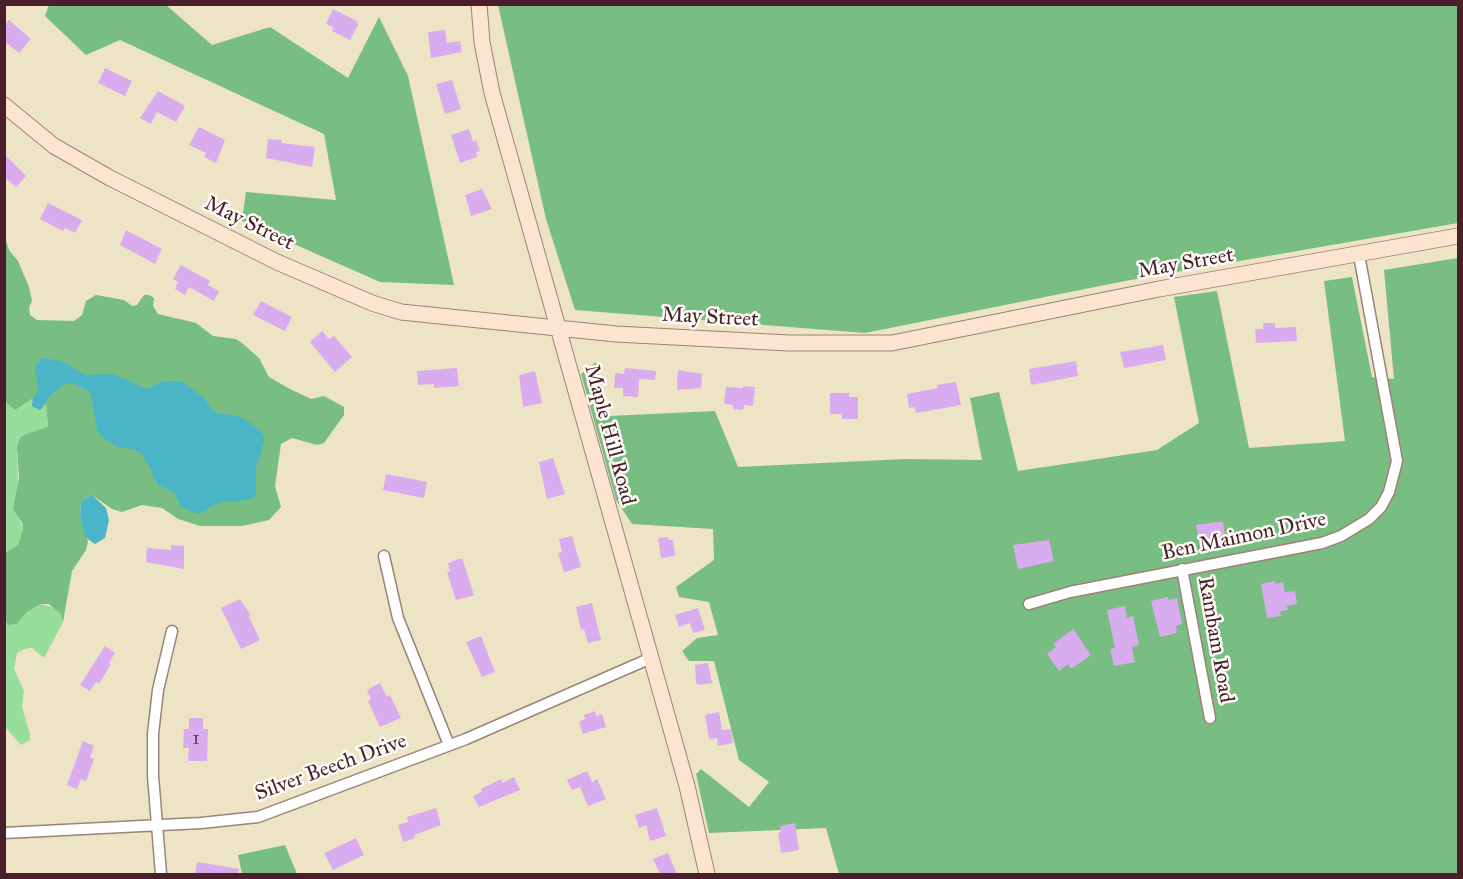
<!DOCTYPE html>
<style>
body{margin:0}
#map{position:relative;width:1463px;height:879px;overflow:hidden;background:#ede4c6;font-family:"IM FELL Great Primer",serif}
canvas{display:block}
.frame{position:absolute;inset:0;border:6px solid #4a1f2b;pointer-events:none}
</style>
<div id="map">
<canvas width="1463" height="879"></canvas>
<div class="frame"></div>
</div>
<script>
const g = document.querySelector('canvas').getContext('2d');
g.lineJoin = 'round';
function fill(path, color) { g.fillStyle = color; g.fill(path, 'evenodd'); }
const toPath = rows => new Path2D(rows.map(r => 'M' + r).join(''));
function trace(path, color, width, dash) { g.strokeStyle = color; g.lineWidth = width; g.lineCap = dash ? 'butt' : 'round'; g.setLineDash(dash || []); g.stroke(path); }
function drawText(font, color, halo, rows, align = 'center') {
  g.font = font + ' "IM FELL Great Primer",serif'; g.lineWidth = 5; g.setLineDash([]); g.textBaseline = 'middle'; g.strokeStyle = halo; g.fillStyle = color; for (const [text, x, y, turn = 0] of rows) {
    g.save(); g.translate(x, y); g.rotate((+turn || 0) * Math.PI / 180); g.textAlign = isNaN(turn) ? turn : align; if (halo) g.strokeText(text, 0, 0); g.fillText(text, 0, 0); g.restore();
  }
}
fill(toPath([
 [33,397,46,403,48,428,20,438,17,446,19,515,23,530,18,545,5,553,4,401],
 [41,604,56,608,62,614,63,622,44,658,32,648,24,649,17,653,14,669,24,691,22,707,30,734,30,740,21,745,5,727,4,622,9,625,17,624,27,612]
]), '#96de99');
fill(toPath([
 [49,5,166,5,212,45,270,27,348,78,379,17,408,76,454,285,380,282,242,221,246,192,336,200,324,134,120,40,86,55,45,16],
 [498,5,1458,5,1458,223,1125,281,865,333,575,310,546,219],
 [4,234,9,250,18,261,29,287,32,301,29,307,30,315,37,320,74,321,82,315,86,301,96,295,124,300,132,306,137,305,144,295,149,295,154,298,153,306,158,314,196,323,213,336,236,339,242,343,259,358,269,377,290,389,311,399,324,396,344,407,344,415,324,443,317,445,292,438,281,444,275,486,281,507,269,520,242,526,200,526,178,519,162,508,142,505,122,512,112,509,92,495,81,501,80,518,88,542,86,550,72,571,63,622,61,614,49,604,41,604,27,612,17,624,9,625,5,622,5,553,18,545,23,529,22,522,13,509,19,478,17,446,20,438,26,434,48,427,46,404,40,410,32,406,33,398,15,410,5,401],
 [1458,258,1458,874,839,874,826,828,709,833,696,774,701,769,749,807,769,782,739,760,714,661,689,661,682,651,697,638,718,635,709,602,679,597,676,587,714,560,713,529,632,524,616,500,581,374,596,362,609,416,715,411,738,467,906,459,982,460,970,398,999,392,1018,471,1157,450,1199,423,1174,297,1217,291,1249,448,1345,441,1324,281,1352,277,1372,377,1394,379,1384,270],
 [285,845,297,874,242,874,238,855]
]), '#78bd81');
fill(toPath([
 [43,358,61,361,86,375,113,374,147,389,164,381,181,381,203,397,214,412,240,417,248,421,262,433,264,442,256,468,256,496,248,500,221,502,198,514,181,507,174,492,158,485,142,454,134,449,117,447,102,437,97,430,91,394,85,389,72,383,65,384,51,395,40,410,32,406,33,397,39,390,35,373,36,364],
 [92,495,106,508,109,520,105,538,95,544,85,537,80,518,81,501]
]), '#4bb5c8');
fill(toPath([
 [333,9,357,21,358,25,350,40,332,31,333,27,326,24],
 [9,20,31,39,19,53,4,41,4,26],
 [445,30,447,43,460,41,462,52,431,58,428,32],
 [105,68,132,81,125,96,98,83],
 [452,80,461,109,445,114,436,84],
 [158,91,185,106,176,122,157,112,151,124,140,118],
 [199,127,225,140,216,163,204,157,206,153,189,145],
 [469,129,473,142,476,140,480,151,476,152,477,157,460,163,451,135],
 [268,139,282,140,281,143,315,147,312,167,266,158],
 [4,154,26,176,16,187,4,177],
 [482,189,492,209,471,216,465,195],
 [48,203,82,220,75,233,65,228,63,231,40,219],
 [126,230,162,249,155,264,120,245],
 [181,265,210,281,208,285,219,291,214,301,189,287,185,295,175,289,178,282,173,279],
 [261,301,292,317,285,331,253,315],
 [1263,323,1275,323,1275,328,1296,327,1297,341,1256,343,1255,329,1263,329],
 [322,331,329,339,334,336,352,357,335,372,310,342],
 [1163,345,1166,360,1124,368,1120,352],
 [1076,361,1078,376,1031,385,1029,369],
 [457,368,459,386,434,388,434,384,418,385,417,371],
 [625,368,656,371,655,380,639,379,638,397,623,396,623,388,614,388,615,373,624,374],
 [678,370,702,374,701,388,677,390],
 [535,371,542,403,523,407,519,375],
 [956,382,961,405,916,413,915,407,909,408,907,394,938,388,937,385],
 [743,386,755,387,753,406,744,405,743,410,733,409,733,405,724,404,726,387,743,388],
 [830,393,849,393,849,397,858,397,858,419,842,419,842,414,830,414],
 [553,458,565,494,547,499,539,462],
 [386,474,427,482,424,498,383,490],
 [1217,522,1223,522,1225,536,1220,537,1221,543,1200,547,1196,525],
 [572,536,581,567,564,572,558,553,562,552,559,539],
 [668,537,669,540,673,540,675,556,661,558,658,538],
 [1049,540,1054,561,1018,569,1013,545],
 [171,545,184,546,184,569,146,562,147,548,171,550],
 [462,558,474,595,456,600,447,572,450,571,448,563],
 [1275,581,1275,584,1283,582,1285,592,1295,591,1297,604,1287,606,1288,610,1280,611,1281,616,1267,618,1261,584],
 [1168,597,1168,600,1177,598,1182,624,1176,626,1177,633,1160,637,1151,601],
 [240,599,250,614,249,617,260,640,241,649,221,608],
 [592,603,601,640,588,643,584,629,581,630,576,607],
 [1125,606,1127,618,1133,616,1139,645,1132,647,1135,662,1114,666,1110,649,1115,648,1107,610],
 [698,608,705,630,693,633,690,623,679,627,675,615],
 [1073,629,1091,655,1071,669,1068,664,1059,671,1047,654,1056,647,1053,644],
 [481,636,495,672,482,677,466,642],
 [105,646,115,653,109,663,111,664,99,684,96,682,90,691,80,685],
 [708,663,712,683,700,685,696,683,695,665],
 [380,683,387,697,390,695,401,718,380,727,368,701,371,699,367,690],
 [595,711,596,716,602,714,606,727,583,734,579,722,585,719,584,715],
 [719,712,722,730,731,729,733,743,718,746,717,738,709,739,705,715],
 [189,718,203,718,203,729,208,729,207,761,188,761,189,748,183,748,184,729,189,729],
 [83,741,94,746,90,757,94,759,86,781,81,779,77,789,67,785],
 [587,771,592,782,597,779,606,799,588,806,580,787,572,790,567,780],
 [514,777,520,790,479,807,473,796,482,792,481,789,501,779,503,783],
 [436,808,441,825,414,835,415,838,403,842,398,825,408,822,407,817],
 [657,808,666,836,650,841,646,825,639,828,635,815],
 [795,823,799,850,781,853,778,833,781,832,780,826],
 [356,838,364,855,333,870,324,853],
 [668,853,677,874,660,874,653,859],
 [197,862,239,869,238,874,195,874]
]), '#d9acef');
const street = toPath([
 [384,556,398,618,449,745],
 [1182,569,1210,718],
 [1029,604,1070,592,1322,543,1341,536,1369,519,1381,507,1389,492,1397,461,1359,255],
 [4,833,201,823,258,817,466,739,651,658],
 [161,874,153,776,153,734,158,690,172,631]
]);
const secondary = toPath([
 [479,4,482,42,492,93,687,786,707,874],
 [4,105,54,146,110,178,277,262,372,303,401,312,616,334,789,343,892,343,1159,289,1458,236]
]);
trace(street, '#9c8278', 13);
trace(secondary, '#9c8278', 17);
trace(street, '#fff', 10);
trace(secondary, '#fde4d1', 15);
drawText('18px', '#6e425c', null, [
 ["1",196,740]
]);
drawText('21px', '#4a1f2b', '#fdfcf7', [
 ["May Street",249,224,26],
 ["May Street",1186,264,-10],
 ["May Street",710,318,3],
 ["Maple Hill Road",609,435,75],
 ["Ben Maimon Drive",1244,537,-12],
 ["Rambam Road",1215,640,80],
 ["Silver Beech Drive",331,768,-20]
]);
</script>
